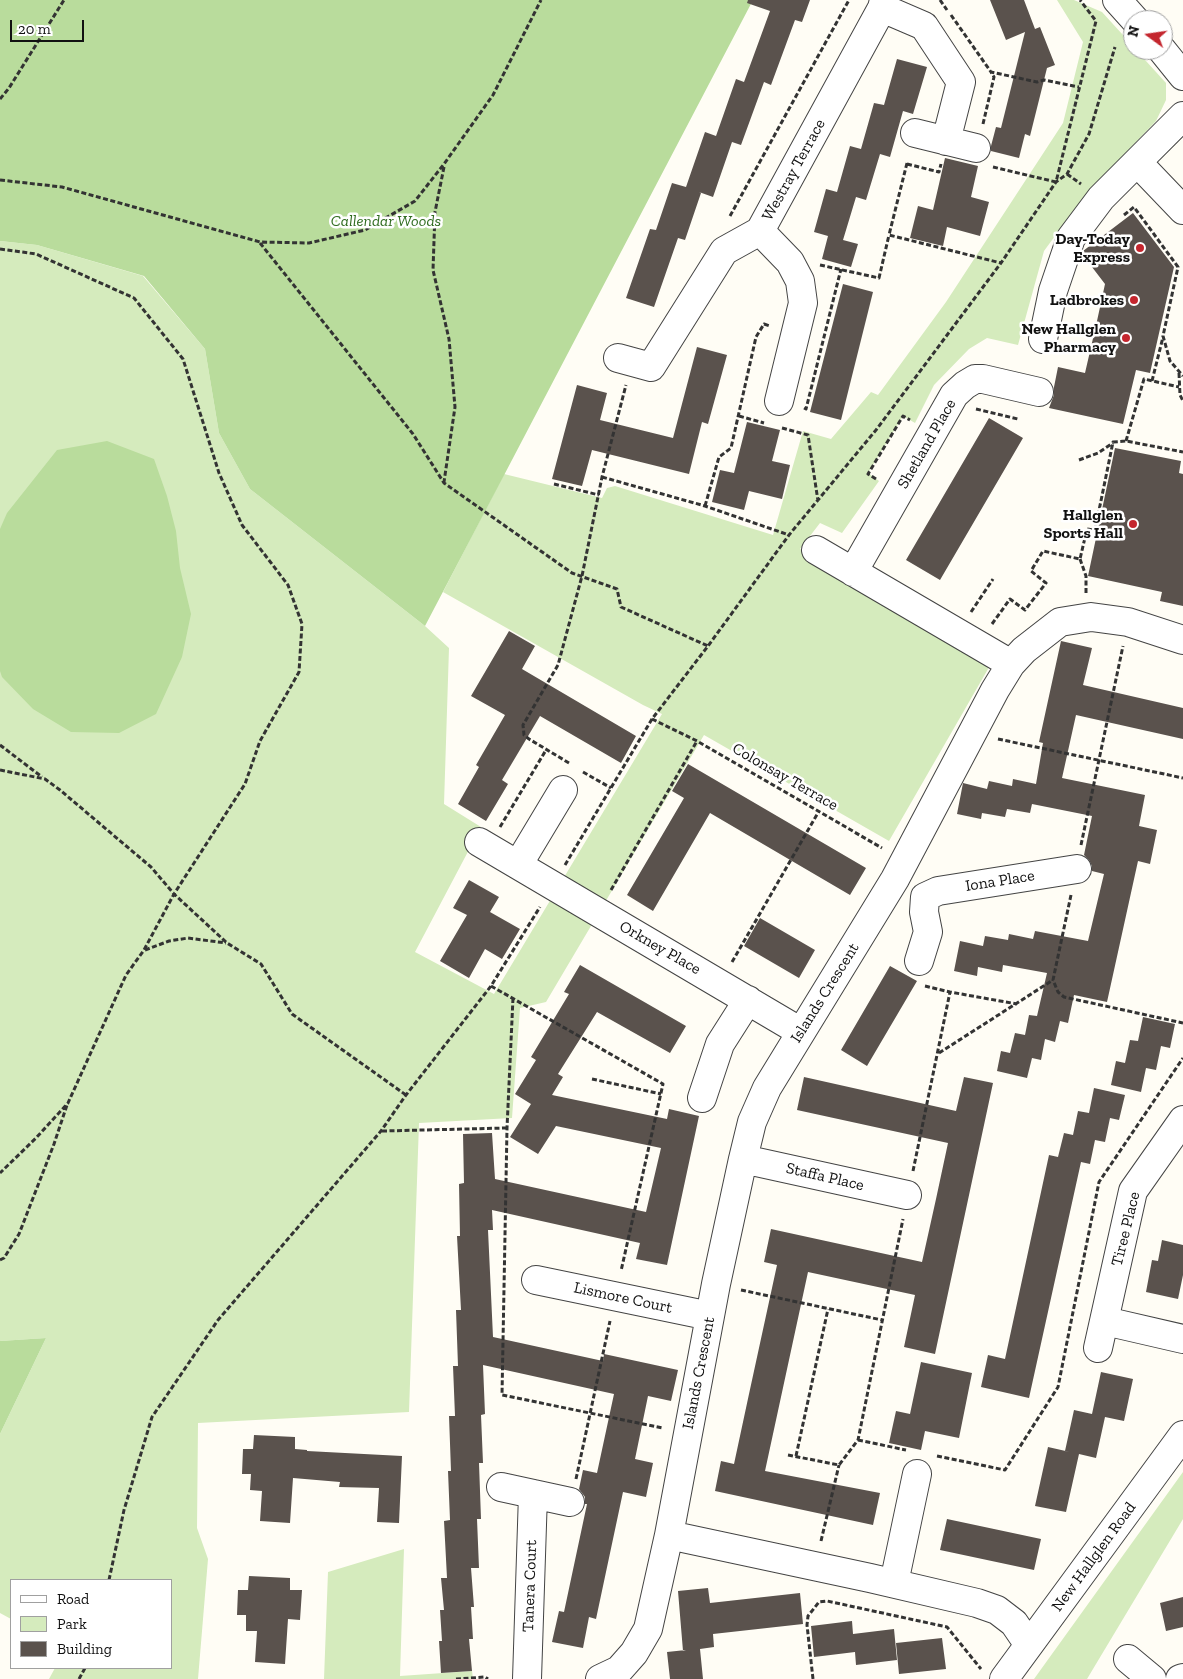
<!DOCTYPE html>
<style>
body{margin:0}
#map{position:relative;width:1183px;height:1679px;overflow:hidden;background:#fffdf5;font-family:"Zilla Slab",serif}
canvas{display:block}
.legend{position:absolute;left:10px;top:1579px;width:162px;height:90px;box-sizing:border-box;background:#fff;border:1px solid #a0a0a0;margin:0;padding:6px 9px;list-style:none;font-size:15px;color:#111}
.legend li{display:flex;align-items:center;gap:10px;height:25px}
.legend b{width:25px;border:1px solid #a0a0a0}
.north{position:absolute;left:1123px;top:10px;width:50px;height:50px;box-sizing:border-box;background:#fff;border:1px solid #a0a0a0;border-radius:50%;rotate:284deg;font-size:14px;font-weight:700;line-height:20px;text-align:center;color:#111}
.north::after{content:'';display:block;margin:auto;width:18px;height:22px;background:#c4262e;clip-path:polygon(50% 0,100% 100%,50% 72%,0 100%)}
.scale{position:absolute;left:10px;top:20px;width:74px;height:22px;box-sizing:border-box;border:2px solid #111;border-top:0;padding-left:6px;font-size:15px;line-height:18px;white-space:nowrap;color:#111;-webkit-text-stroke:4px #fff;paint-order:stroke}
</style>
<div id="map">
<canvas width="1183" height="1679"></canvas>
<ul class="legend">
<li><b style="height:6px;background:#fff"></b>Road</li>
<li><b style="height:14px;background:#d5ebbd"></b>Park</li>
<li><b style="height:14px;background:#5a524d"></b>Building</li>
</ul>
<div class="north">N</div>
<div class="scale">20 m</div>
</div>
<script>
const g = document.querySelector('canvas').getContext('2d');
g.lineJoin = 'round';
function fill(path, color) { g.fillStyle = color; g.fill(path, 'evenodd'); }
const toPath = rows => new Path2D(rows.map(r => 'M' + r).join(''));
function trace(path, color, width, dash) { g.strokeStyle = color; g.lineWidth = width; g.lineCap = dash ? 'butt' : 'round'; g.setLineDash(dash || []); g.stroke(path); }
function drawText(font, color, halo, rows, align = 'center') {
  g.font = font + ' "Zilla Slab",serif'; g.lineWidth = 5; g.setLineDash([]); g.textBaseline = 'middle'; g.strokeStyle = halo; g.fillStyle = color; for (const [text, x, y, turn = 0] of rows) {
    g.save(); g.translate(x, y); g.rotate((+turn || 0) * Math.PI / 180); g.textAlign = isNaN(turn) ? turn : align; if (halo) g.strokeText(text, 0, 0); g.fillText(text, 0, 0); g.restore();
  }
}
fill(toPath([
 [1057,0,1074,0,1102,12,1133,46,1133,50,1136,50,1166,83,1166,100,1156,121,1082,199,1044,251,1018,345,987,338,969,349,934,385,915,423,903,416,868,473,879,481,842,533,820,523,800,549,986,656,988,669,889,841,704,735,546,1002,520,1008,512,1118,419,1123,409,1412,198,1423,197,1528,208,1559,198,1679,49,1679,55,1668,171,1668,171,1580,11,1580,11,1619,0,1613,0,1434,46,1338,0,1341,0,241,37,245,143,276,205,349,219,433,250,489,425,626,449,648,444,804,481,827,415,952,494,994,662,714,643,705,443,592,504,474,602,498,607,488,615,486,773,535,803,431,831,439,871,392,878,395,946,302,1063,123,1083,42],
 [1183,1472,1183,1519,1087,1679,1034,1679],
 [404,1549,400,1676,472,1671,473,1679,324,1679,328,1572]
]), '#d5ebbd');
fill(toPath([
 [0,0,753,0,425,626,250,489,219,433,205,349,144,276,37,245,0,241],
 [107,441,154,459,167,496,176,531,180,568,191,614,182,657,156,714,119,733,71,732,33,709,2,677,0,671,0,529,7,513,57,450],
 [46,1338,0,1434,0,1341]
]), '#b9dc9c');
fill(toPath([
 [748,0,810,0,802,22,795,20,771,85,764,82,741,145,732,142,713,197,699,192,701,193,685,240,678,238,654,307,626,298,650,229,656,230,672,183,686,187,705,132,716,136,736,79,744,82,770,11,747,3],
 [990,0,1024,0,1035,29,1040,27,1055,65,1047,68,1030,136,1025,134,1019,158,991,151,991,146,996,127,1001,128,1025,32,1006,40],
 [897,59,927,67,913,114,903,111,890,157,880,154,866,200,856,197,843,240,858,244,851,267,822,259,828,236,814,232,826,189,837,192,850,146,861,149,874,103,884,105],
 [945,158,978,166,971,197,989,202,980,236,947,227,943,246,910,238,918,206,933,210],
 [1133,213,1174,267,1150,373,1136,370,1123,424,1049,408,1054,395,1054,387,1058,367,1085,373,1097,321,1105,284,1082,254,1083,251],
 [843,284,873,292,841,420,810,412],
 [697,347,727,355,708,424,702,422,689,474,592,450,582,486,552,479,577,385,607,393,600,420,673,438],
 [989,418,1023,438,940,580,906,560],
 [747,422,780,430,772,461,790,465,782,499,749,491,744,510,712,502,720,470,734,473],
 [1115,448,1181,461,1179,473,1183,474,1183,606,1160,601,1162,592,1088,576],
 [509,631,535,646,522,669,636,736,621,763,540,716,502,780,508,784,486,821,458,804,479,767,476,765,505,715,471,696],
 [1061,641,1092,648,1083,685,1183,708,1183,739,1076,715,1062,778,1145,795,1139,826,1157,830,1150,864,1138,861,1107,1002,1074,995,1068,1023,1060,1021,1055,1042,1045,1039,1041,1060,1032,1058,1027,1078,997,1071,1001,1051,1010,1053,1015,1033,1025,1035,1029,1015,1037,1016,1047,973,1003,965,1002,972,978,967,977,976,954,971,960,941,983,946,985,936,1008,940,1009,934,1033,939,1035,931,1088,941,1104,874,1092,871,1092,866,1089,860,1084,855,1092,816,1032,804,1030,813,1007,809,1005,817,982,813,981,819,957,814,963,783,987,789,989,781,1012,786,1013,779,1036,784,1043,743,1039,742],
 [688,764,866,868,850,895,710,813,653,911,627,895,684,798,672,791],
 [469,880,499,897,490,912,520,929,502,959,485,949,469,978,440,961,467,915,453,908],
 [760,918,815,950,799,978,744,946],
 [580,965,686,1026,670,1053,597,1012,558,1074,563,1077,552,1095,667,1119,669,1109,699,1116,667,1265,636,1259,640,1243,492,1210,493,1230,488,1230,493,1337,603,1361,604,1354,678,1370,671,1401,648,1396,635,1459,653,1463,646,1497,623,1492,596,1619,589,1617,583,1648,552,1642,559,1611,564,1612,587,1504,585,1504,585,1497,579,1489,583,1470,597,1473,614,1394,483,1365,485,1414,481,1415,483,1463,479,1463,481,1519,477,1519,479,1568,471,1568,474,1607,471,1607,473,1639,469,1639,472,1671,441,1673,439,1641,442,1641,440,1610,444,1610,441,1578,447,1578,444,1521,450,1520,448,1471,451,1471,449,1416,455,1416,453,1366,458,1366,456,1310,461,1310,457,1236,460,1236,459,1184,464,1183,463,1134,492,1133,495,1179,646,1212,661,1148,556,1126,538,1154,510,1137,531,1104,515,1094,536,1060,531,1057,569,994,564,992],
 [890,966,917,981,867,1066,841,1050],
 [1143,1017,1175,1024,1170,1048,1161,1046,1156,1070,1146,1068,1141,1092,1111,1085,1116,1061,1125,1063,1130,1040,1138,1041],
 [804,1077,956,1111,964,1077,993,1083,935,1354,904,1347,915,1295,808,1272,765,1471,880,1493,873,1525,715,1491,721,1461,734,1464,749,1394,777,1265,764,1262,771,1229,922,1262,936,1199,948,1143,797,1110],
 [1094,1088,1125,1095,1119,1120,1110,1118,1105,1142,1095,1140,1090,1164,1081,1162,1029,1398,981,1387,988,1355,1005,1359,1049,1155,1058,1157,1064,1133,1073,1135,1078,1111,1089,1113],
 [1162,1240,1183,1245,1183,1275,1178,1299,1146,1292,1152,1260,1158,1261],
 [921,1362,972,1373,959,1438,925,1431,921,1450,889,1443,896,1411,910,1414],
 [1101,1372,1133,1379,1124,1421,1105,1417,1096,1458,1079,1454,1066,1512,1035,1506,1048,1447,1070,1452,1065,1451,1074,1410,1092,1414],
 [254,1435,295,1437,295,1449,307,1450,307,1451,402,1456,399,1523,377,1522,379,1488,339,1487,340,1482,293,1478,290,1523,260,1521,262,1491,250,1490,251,1474,242,1474,243,1449,253,1449],
 [947,1519,1041,1539,1034,1570,940,1550],
 [249,1576,290,1578,290,1590,302,1590,300,1620,288,1619,285,1664,255,1662,257,1631,246,1631,246,1615,237,1615,238,1590,248,1590],
 [708,1588,710,1603,800,1593,803,1624,713,1634,714,1647,700,1649,703,1679,670,1679,667,1652,686,1650,683,1651,678,1591],
 [1183,1597,1183,1627,1166,1631,1160,1603],
 [852,1621,853,1634,894,1629,897,1660,856,1665,855,1652,814,1657,811,1626],
 [942,1638,946,1669,899,1674,896,1643]
]), '#5a524d');
const minor = toPath([
 [1117,0,1135,20],
 [882,8,924,26,961,82,946,141],
 [1162,50,1183,76],
 [915,133,976,148],
 [1137,162,1183,210],
 [760,231,790,262,800,281,803,303,779,401],
 [1043,339,1053,291,1071,238,1101,198,1183,116],
 [618,358,651,367,724,251,760,231,882,8,884,0],
 [816,550,1011,664],
 [853,572,954,395,965,385,975,379,983,379,1039,392],
 [479,842,801,1032],
 [518,865,563,790],
 [919,961,928,932,924,912,925,897,938,891,1077,869],
 [702,1098,720,1044,748,1000],
 [743,1159,907,1195],
 [536,1280,710,1316],
 [1105,1321,1183,1339],
 [1098,1348,1133,1191,1183,1120],
 [501,1487,570,1502],
 [669,1535,870,1578,977,1603,997,1610,1014,1623,1029,1645],
 [894,1583,917,1474],
 [1128,1659,1152,1679],
 [527,1679,533,1494],
 [600,1679,619,1670,634,1653,648,1629,669,1535,716,1284,743,1159,752,1122,767,1088,895,879,995,690,1011,664,1024,650,1060,622,1091,617,1128,622,1183,640],
 [1004,1679,1183,1435],
 [1180,1679,1183,1678]
]);
trace(minor, '#444', 30);
trace(toPath([
 [940,0,947,10],
 [951,15,991,72],
 [0,99,9,88,64,0],
 [983,124,994,77,991,72,1037,82,1044,80,1079,87],
 [907,163,889,235,1001,263],
 [907,164,939,172,941,164],
 [444,167,435,212,433,270,449,339,455,407,444,482],
 [993,167,1056,182,1096,21,1080,0],
 [1067,174,1081,184],
 [0,180,62,187,260,242,309,243,365,230,415,201,444,164,493,95,541,0],
 [1124,215,1134,207,1178,267,1163,336,1170,361,1183,376],
 [730,216,849,0],
 [260,243,413,434,444,483,572,573,617,589,621,607,708,646],
 [0,249,36,254,134,298,183,359,219,473,242,525,288,585,302,624,299,672,260,741,245,784,174,894,144,950,126,975,68,1103,36,1138,0,1173],
 [820,265,879,278,889,235],
 [1179,373,1180,395,1183,401],
 [1152,381,1163,337],
 [804,408,806,409,841,269],
 [976,409,1018,419],
 [739,416,764,423],
 [782,428,808,435,818,501],
 [1126,441,1144,379,1179,387],
 [1079,460,1098,453,1113,443],
 [602,477,705,506,789,535],
 [876,479,868,474,903,416,910,420],
 [554,484,599,495],
 [705,506,719,457,731,448,756,337,764,324,770,326],
 [1080,559,1086,576,1086,593],
 [971,612,993,579],
 [992,624,1010,599,1025,610,1046,583,1031,571,1043,551,1080,559,1087,529,1095,530,1113,442,1126,441,1183,452],
 [652,719,697,741,882,848],
 [998,739,1183,778],
 [0,745,42,777],
 [569,763,529,739,524,735,523,725,558,665,582,576,602,477,626,385],
 [0,770,45,779,60,790,151,867,174,894,227,943,261,964,292,1014,406,1095],
 [583,772,611,788],
 [500,827,546,750],
 [1081,845,1123,646],
 [565,865,652,719,708,646,789,535,876,430,1001,263,1056,182,1067,174,1089,134,1115,47],
 [611,890,697,741],
 [1071,895,1053,980,1058,992,1064,997,1183,1023],
 [145,950,169,941,188,938,226,943],
 [732,962,819,811],
 [491,986,663,1084,621,1271],
 [925,986,950,992,1017,1004],
 [513,998,507,1128,502,1395,663,1428],
 [939,1053,1053,980],
 [592,1079,661,1094],
 [382,1131,507,1128],
 [913,1171,950,992],
 [0,1260,4,1258,19,1234,54,1144,67,1105],
 [741,1290,882,1320],
 [858,1440,906,1450],
 [788,1455,839,1465,858,1440,903,1219],
 [796,1456,828,1309],
 [937,1456,1005,1470,1058,1387,1099,1182,1183,1058],
 [576,1479,610,1321],
 [821,1541,839,1465],
 [109,1580,124,1510,152,1417,218,1320,381,1131,406,1095,491,986,540,907],
 [79,1679,85,1668],
 [456,1679,485,1677,488,1679],
 [813,1679,807,1625,808,1616,819,1602,827,1601,947,1627,981,1669]
]), '#333', 3, [5, 2.5]);
trace(minor, '#fff', 28);
for (const [x, y, r, color] of [
 [1140,248,5,"#c4262e"],
 [1134,300,5,"#c4262e"],
 [1126,338,5,"#c4262e"],
 [1133,524,5,"#c4262e"]
]) { const dot = new Path2D(); dot.arc(x, y, r, 0, 2 * Math.PI); g.fillStyle = color; g.fill(dot); trace(dot, '#fff', 2); }
drawText('16px', '#111', '#fff', [
 ["Westray Terrace",794,170,-61],
 ["Shetland Place",927,444,-60],
 ["Colonsay Terrace",785,777,30],
 ["Iona Place",1000,881,-9],
 ["Orkney Place",660,948,30],
 ["Islands Crescent",825,993,-58],
 ["Staffa Place",825,1177,13],
 ["Tiree Place",1126,1229,-76],
 ["Lismore Court",623,1298,12],
 ["Islands Crescent",699,1373,-79],
 ["New Hallglen Road",1094,1557,-54],
 ["Tanera Court",530,1586,-88]
]);
drawText('italic 16px', '#2f6b1f', '#fff', [
 ["Callendar Woods",386,221]
]);
drawText('bold 16px', '#111', '#fff', [
 ["Day-Today",1130,239],
 ["Express",1130,257],
 ["Ladbrokes",1124,300],
 ["New Hallglen",1116,329],
 ["Pharmacy",1116,347],
 ["Hallglen",1123,515],
 ["Sports Hall",1123,533]
], 'right');
</script>
